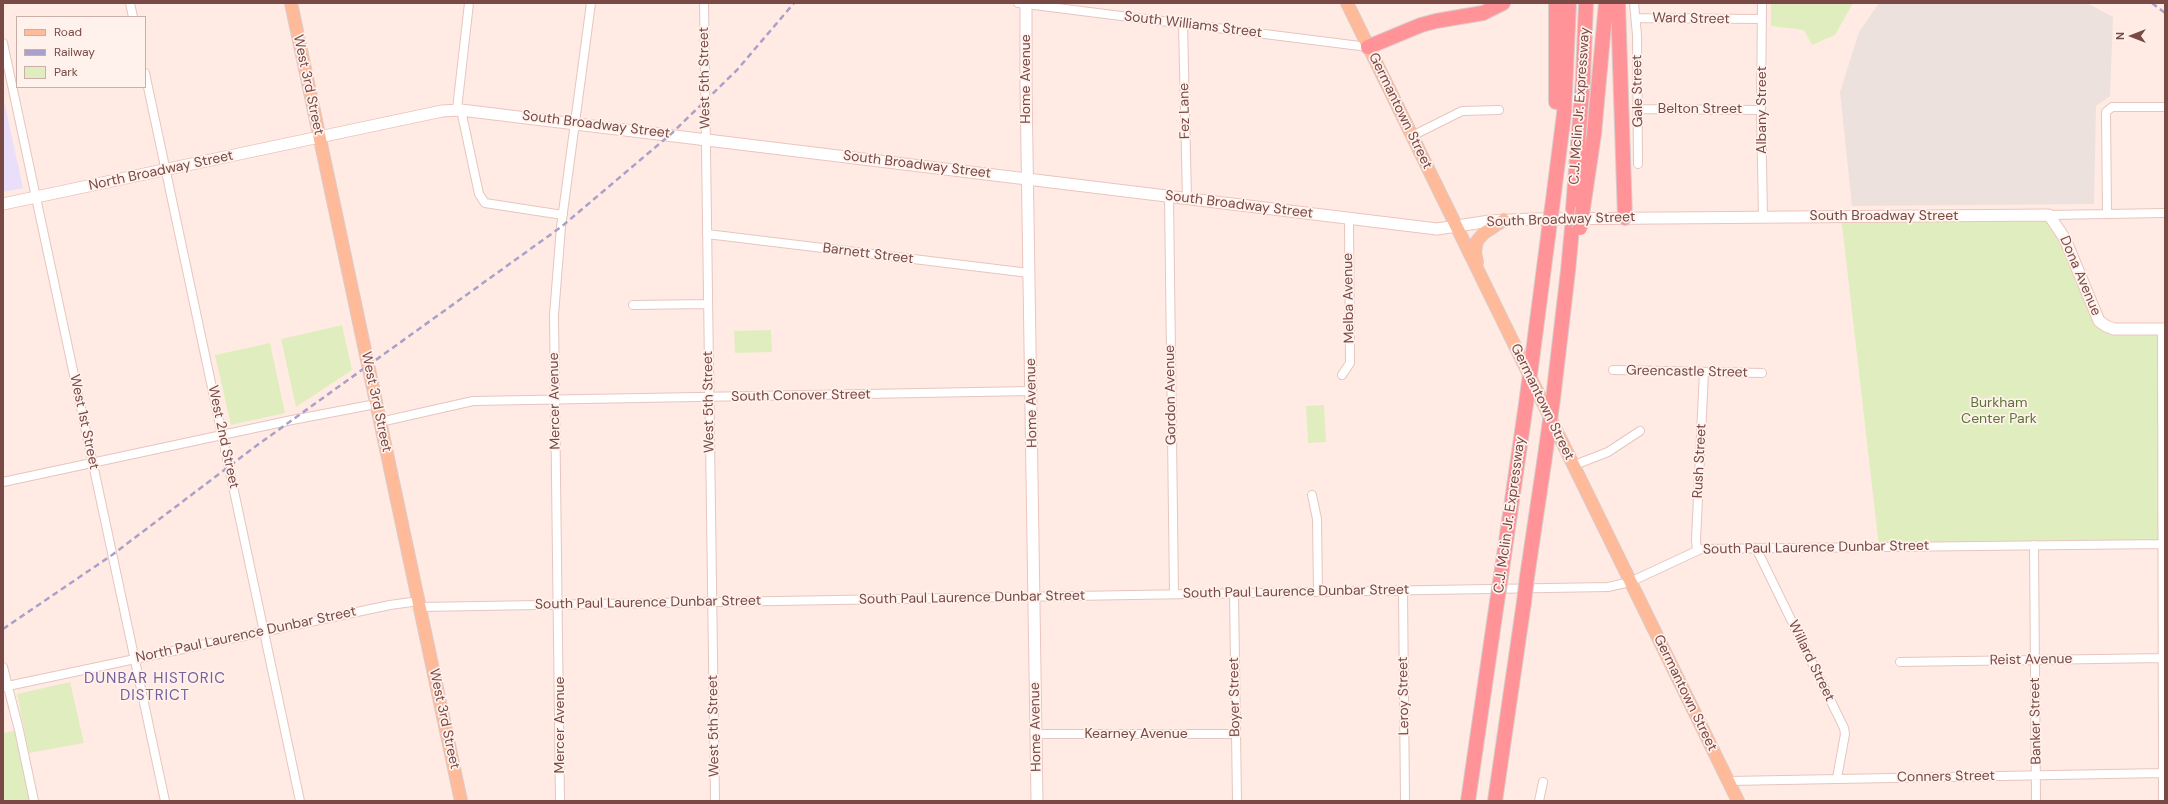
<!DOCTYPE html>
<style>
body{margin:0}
#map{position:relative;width:2168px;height:804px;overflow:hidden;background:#ffebe3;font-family:"DM Sans",sans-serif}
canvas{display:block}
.frame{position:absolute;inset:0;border:4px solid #794946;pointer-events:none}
.legend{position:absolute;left:16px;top:16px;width:130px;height:72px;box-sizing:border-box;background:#fff1eb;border:1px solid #c9aea9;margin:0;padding:5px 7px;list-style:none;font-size:12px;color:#794946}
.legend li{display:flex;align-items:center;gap:8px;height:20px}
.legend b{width:20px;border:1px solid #c9aea9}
.north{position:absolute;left:2112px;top:16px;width:40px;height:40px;-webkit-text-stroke:3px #fff1eb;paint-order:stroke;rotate:270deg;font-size:11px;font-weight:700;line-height:16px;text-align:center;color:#794946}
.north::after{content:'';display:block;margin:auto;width:14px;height:18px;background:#794946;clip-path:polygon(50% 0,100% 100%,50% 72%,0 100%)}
</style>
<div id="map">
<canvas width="2168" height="804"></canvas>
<div class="frame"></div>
<ul class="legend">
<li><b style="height:5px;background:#ffba99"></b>Road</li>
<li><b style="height:5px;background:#aaa0c9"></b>Railway</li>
<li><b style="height:11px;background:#e0eebf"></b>Park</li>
</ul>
<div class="north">N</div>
</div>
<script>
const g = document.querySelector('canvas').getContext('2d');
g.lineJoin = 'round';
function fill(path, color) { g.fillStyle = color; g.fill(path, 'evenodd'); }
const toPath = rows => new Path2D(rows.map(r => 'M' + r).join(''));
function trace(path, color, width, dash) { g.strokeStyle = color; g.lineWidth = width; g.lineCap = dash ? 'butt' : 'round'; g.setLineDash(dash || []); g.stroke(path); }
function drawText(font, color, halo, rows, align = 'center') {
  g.font = font + ' "DM Sans",sans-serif'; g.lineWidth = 3.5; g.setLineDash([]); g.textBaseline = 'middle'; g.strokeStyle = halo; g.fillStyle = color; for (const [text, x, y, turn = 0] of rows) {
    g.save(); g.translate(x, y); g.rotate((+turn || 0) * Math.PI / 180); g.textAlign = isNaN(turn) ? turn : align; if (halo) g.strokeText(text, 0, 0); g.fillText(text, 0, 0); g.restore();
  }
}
fill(toPath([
 [1879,3,2087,3,2113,17,2110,96,2096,106,2094,204,1852,206,1840,92,1859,32]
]), '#ede1de');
fill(toPath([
 [3,96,23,188,3,192]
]), '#e9dffb');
fill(toPath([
 [1771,3,1853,3,1835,35,1812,45,1804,30,1771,26],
 [2049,215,2106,326,2162,329,2163,544,1879,547,1841,216],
 [342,325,352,370,296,407,281,339],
 [771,330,772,352,735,353,734,331],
 [270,343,285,413,231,425,215,355],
 [1324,405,1326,442,1308,443,1306,406],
 [70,682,84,743,29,753,17,694],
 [19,730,34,801,3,801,3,733]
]), '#e0eebf');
const street = toPath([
 [130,3,133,17],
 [704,3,715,801],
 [1018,3,1368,47],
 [1634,3,1637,35,1638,164],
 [1762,3,1761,110,1763,217],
 [1636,18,1762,19],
 [1183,24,1187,199],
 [3,43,165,801],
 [145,73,300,801],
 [457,109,469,3],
 [1638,109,1761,110],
 [461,110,479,194,485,203,563,215],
 [1412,136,1462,111,1499,110],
 [1169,196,1174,594],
 [2107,214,2106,112,2112,107,2165,107],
 [2049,215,2165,213],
 [707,234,1029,273],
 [633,305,708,304],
 [2162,329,2163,801],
 [1613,370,1762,373],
 [1342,375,1350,363,1349,219],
 [380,422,473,401,1032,391],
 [1572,466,1608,452,1640,431],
 [3,482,292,420,376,404],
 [1312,495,1317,519,1318,592],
 [2034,545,2036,801],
 [1756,548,1844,728,1845,734,1837,778],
 [1697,550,1696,540,1704,372],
 [1403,591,1405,801],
 [1234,594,1237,801],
 [420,607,1608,587,1630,582,1701,549,2165,544],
 [1900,662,2163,658],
 [3,667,19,730,34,801],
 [3,687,390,605,419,601],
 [1037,734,1236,734],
 [1729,781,2163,773],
 [560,801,554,315,561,227,591,3],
 [1539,801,1543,782]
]);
const secondary = toPath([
 [1026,4,1026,86,1037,801],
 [3,204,442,111,461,110,1437,229,1490,221,1534,219,2049,215,2065,239,2099,321,2106,326,2114,329,2165,329]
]);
const primary = toPath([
 [291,3,461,801],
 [1347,3,1738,801],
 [1477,262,1475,252,1477,241,1484,233,1504,220]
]);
const highway = toPath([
 [1556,3,1556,102],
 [1618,3,1625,218],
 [1368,47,1421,25,1436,21,1483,13,1503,3],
 [1552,208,1564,114,1569,3],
 [1583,208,1594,134,1606,3],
 [1573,209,1583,79,1586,3],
 [1533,352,1549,229],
 [1553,399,1568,271,1572,228],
 [1501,576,1526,404],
 [1527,577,1544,463],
 [1468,801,1497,602],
 [1495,801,1524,602]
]);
trace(street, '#e6c6bf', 10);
trace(secondary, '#ecc4bc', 13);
trace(primary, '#d9cccb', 14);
trace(highway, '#d9cccb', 16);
trace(street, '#fff', 8);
trace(secondary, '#fff', 11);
trace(primary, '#ffba99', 12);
trace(highway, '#ff9398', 14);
trace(toPath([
 [2152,3,2165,13],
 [3,629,112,555,256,446,561,227,671,134,737,70,794,3]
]), '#aaa0c9', 2.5, [6, 4]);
const highwayBridge = toPath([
 [1580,228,1583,208],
 [1549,229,1552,208],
 [1526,404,1533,352],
 [1544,463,1553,399],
 [1497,602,1501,576],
 [1524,602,1527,577]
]);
trace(highwayBridge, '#d9cccb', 16, []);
trace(highwayBridge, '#ff9398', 14);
drawText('14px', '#794946', '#fff1eb', [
 ["Ward Street",1691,19,1],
 ["South Williams Street",1193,25,7],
 ["West 5th Street",705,78,-91],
 ["Home Avenue",1026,79,-90],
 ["West 3rd Street",308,85,78],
 ["Gale Street",1638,91,-91],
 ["C.J. Mclin Jr. Expressway",1580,106,-86],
 ["Belton Street",1700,109],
 ["Albany Street",1762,110,-90],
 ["Fez Lane",1185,111,-91],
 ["Germantown Street",1400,111,64],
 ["South Broadway Street",596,125,7],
 ["South Broadway Street",917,165,7],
 ["North Broadway Street",161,171,-12],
 ["South Broadway Street",1239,205,7],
 ["South Broadway Street",1884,216],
 ["South Broadway Street",1561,220,-2],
 ["Barnett Street",868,254,7],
 ["Dona Avenue",2080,276,67],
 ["Melba Avenue",1349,298,-91],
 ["Greencastle Street",1687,372,1],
 ["Gordon Avenue",1171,395,-91],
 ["South Conover Street",801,396,-1],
 ["Mercer Avenue",555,401,-91],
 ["West 3rd Street",376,402,78],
 ["West 5th Street",709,402,-91],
 ["Germantown Street",1542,402,64],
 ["Home Avenue",1032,403,-91],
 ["West 1st Street",84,422,78],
 ["West 2nd Street",223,437,78],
 ["Rush Street",1700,461,-87],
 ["C.J. Mclin Jr. Expressway",1510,515,-82],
 ["South Paul Laurence Dunbar Street",1816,548,-1],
 ["South Paul Laurence Dunbar Street",1296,592,-1],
 ["South Paul Laurence Dunbar Street",972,598,-1],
 ["South Paul Laurence Dunbar Street",648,603,-1],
 ["North Paul Laurence Dunbar Street",246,635,-12],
 ["Reist Avenue",2031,660,-1],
 ["Willard Street",1811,661,64],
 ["Germantown Street",1685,693,64],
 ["Leroy Street",1404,696,-91],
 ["Boyer Street",1235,697,-91],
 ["West 3rd Street",444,719,78],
 ["Banker Street",2036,721,-91],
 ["Mercer Avenue",560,725,-90],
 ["West 5th Street",714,726,-91],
 ["Home Avenue",1036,727,-91],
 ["Kearney Avenue",1136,734],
 ["Conners Street",1946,777,-1]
]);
drawText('14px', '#5c7437', '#fff1eb', [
 ["Burkham",1999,403],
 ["Center Park",1999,419]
]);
g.letterSpacing = '1px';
drawText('15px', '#77609e', '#fff1eb', [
 ["DUNBAR HISTORIC",155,679],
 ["DISTRICT",155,696]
]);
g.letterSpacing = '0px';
</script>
